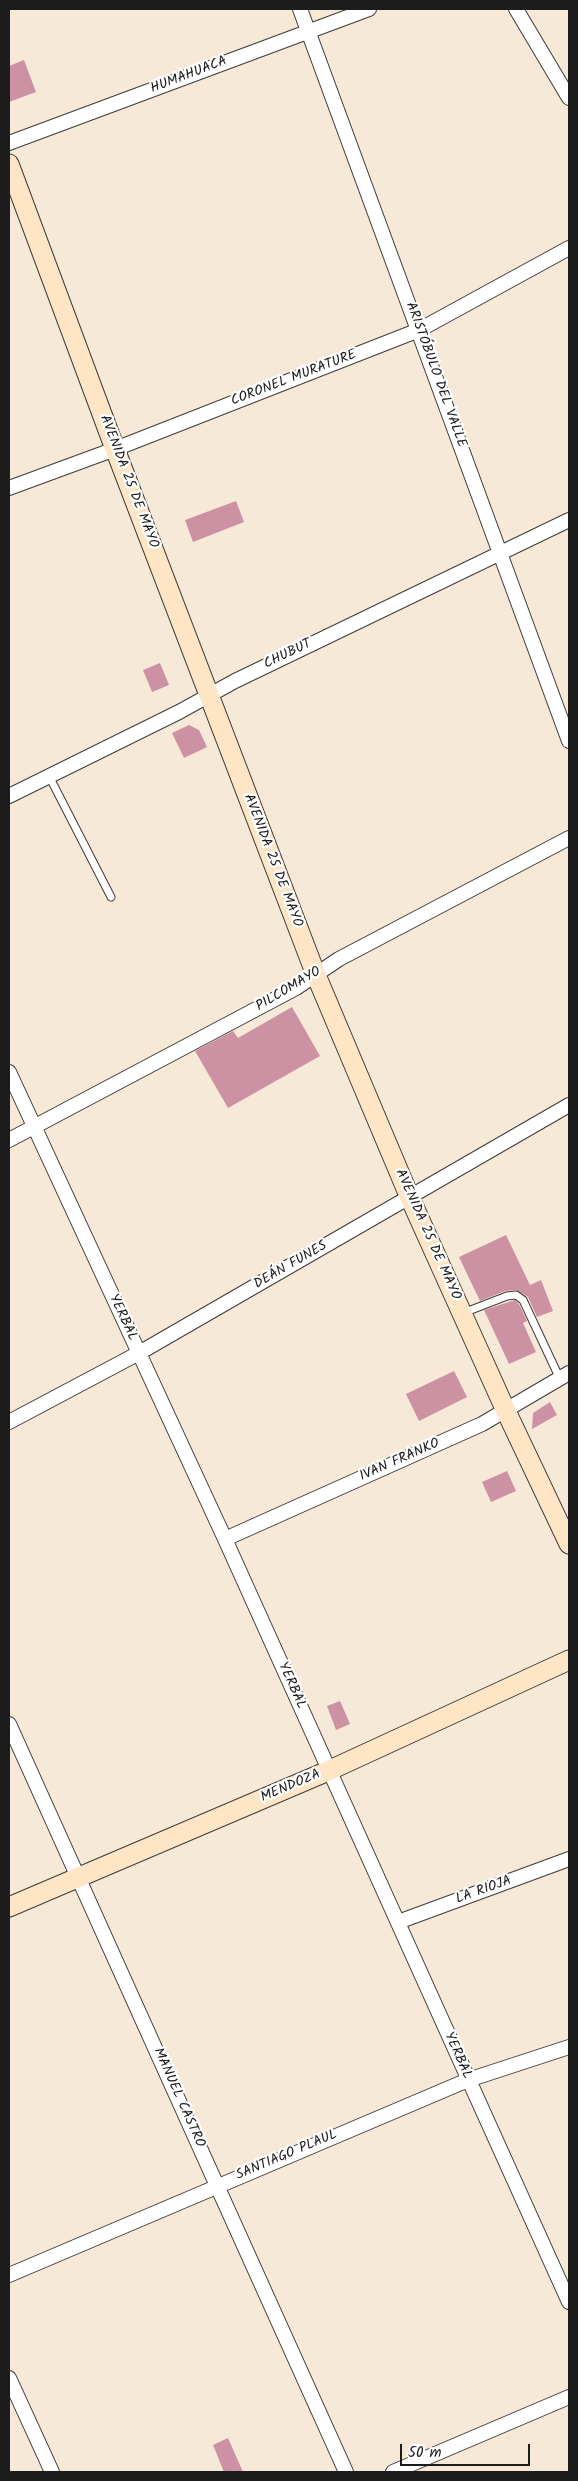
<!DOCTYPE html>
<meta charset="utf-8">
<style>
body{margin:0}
#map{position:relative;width:578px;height:2481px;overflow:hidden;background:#f7e9d7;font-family:Kalam,sans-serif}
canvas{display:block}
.frame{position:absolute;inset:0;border:10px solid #1c1c1c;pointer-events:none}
.scale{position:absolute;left:400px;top:2444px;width:130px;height:22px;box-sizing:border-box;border:2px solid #1c1c1c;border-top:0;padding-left:6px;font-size:15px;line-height:18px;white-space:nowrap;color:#1c1c1c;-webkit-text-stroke:4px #fff;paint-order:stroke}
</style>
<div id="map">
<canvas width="578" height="2481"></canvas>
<div class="frame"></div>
<div class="scale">50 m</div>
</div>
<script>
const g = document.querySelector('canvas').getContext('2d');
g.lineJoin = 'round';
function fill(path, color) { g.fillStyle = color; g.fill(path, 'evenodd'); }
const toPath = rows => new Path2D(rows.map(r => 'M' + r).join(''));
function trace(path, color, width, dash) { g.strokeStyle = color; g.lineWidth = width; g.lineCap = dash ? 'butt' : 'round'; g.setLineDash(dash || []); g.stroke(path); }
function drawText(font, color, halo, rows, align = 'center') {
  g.font = font + ' Kalam,sans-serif'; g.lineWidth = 4.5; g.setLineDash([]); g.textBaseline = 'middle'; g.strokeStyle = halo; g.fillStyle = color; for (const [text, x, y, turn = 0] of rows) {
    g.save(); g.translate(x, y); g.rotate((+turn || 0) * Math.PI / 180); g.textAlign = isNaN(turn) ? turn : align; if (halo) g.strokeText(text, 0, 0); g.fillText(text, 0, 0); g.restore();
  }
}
fill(toPath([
 [24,60,36,92,9,102,9,66],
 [236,501,244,522,193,542,185,520],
 [160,663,169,685,152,692,143,670],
 [189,725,199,730,207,747,184,758,172,733],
 [292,1007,320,1056,228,1108,195,1051,233,1031,238,1038],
 [506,1235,530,1285,541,1280,553,1311,537,1317,528,1297,516,1290,505,1291,480,1301,459,1257],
 [515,1300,519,1304,527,1321,523,1323,536,1352,509,1364,484,1310],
 [454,1371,467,1397,419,1421,406,1394],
 [550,1402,557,1415,532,1429,533,1413],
 [507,1471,516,1491,491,1502,482,1482],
 [340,1701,350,1724,336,1730,327,1706],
 [228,2438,243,2472,224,2472,213,2445]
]), '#cd91a4');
const lane = toPath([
 [49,776,111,897],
 [463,1313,507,1296,516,1295,523,1300,560,1379]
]);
const street = toPath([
 [300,9,569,741],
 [516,9,569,98],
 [9,143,369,9],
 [9,488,115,449,419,330,569,248],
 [9,796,179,712,235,681,569,520],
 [9,1072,225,1539,569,2302],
 [9,1140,296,988,339,959,569,838],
 [9,1422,139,1353,569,1105],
 [225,1539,482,1424,569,1373],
 [9,1724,346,2472],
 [398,1922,569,1859],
 [9,2275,468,2080,569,2047],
 [9,2378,52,2472],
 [393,2472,569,2397]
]);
const secondary = toPath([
 [9,164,115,449,316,975,410,1198,506,1411,569,1544],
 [9,1907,328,1771,569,1660]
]);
trace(lane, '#3d3b38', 9);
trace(street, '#3d3b38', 16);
trace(secondary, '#3d3b38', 21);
trace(lane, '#fff', 7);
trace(street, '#fff', 14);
trace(secondary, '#fde5c5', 19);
drawText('14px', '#1c1c1c', '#fff', [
 ["HUMAHUACA",189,76,-21],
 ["ARISTÓBULO DEL VALLE",435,375,70],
 ["CORONEL MURATURE",294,379,-21],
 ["AVENIDA 25 DE MAYO",128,482,69],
 ["CHUBUT",288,655,-26],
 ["AVENIDA 25 DE MAYO",272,861,69],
 ["PILCOMAYO",289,990,-31],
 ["AVENIDA 25 DE MAYO",427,1235,66],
 ["DEÁN FUNES",291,1266,-30],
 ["YERBAL",122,1318,65],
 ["IVAN FRANKO",400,1461,-24],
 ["YERBAL",291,1686,66],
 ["MENDOZA",291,1787,-23],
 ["LA RIOJA",484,1891,-20],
 ["YERBAL",457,2056,66],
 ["MANUEL CASTRO",178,2098,66],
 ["SANTIAGO PLAUL",287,2156,-23]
]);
</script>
